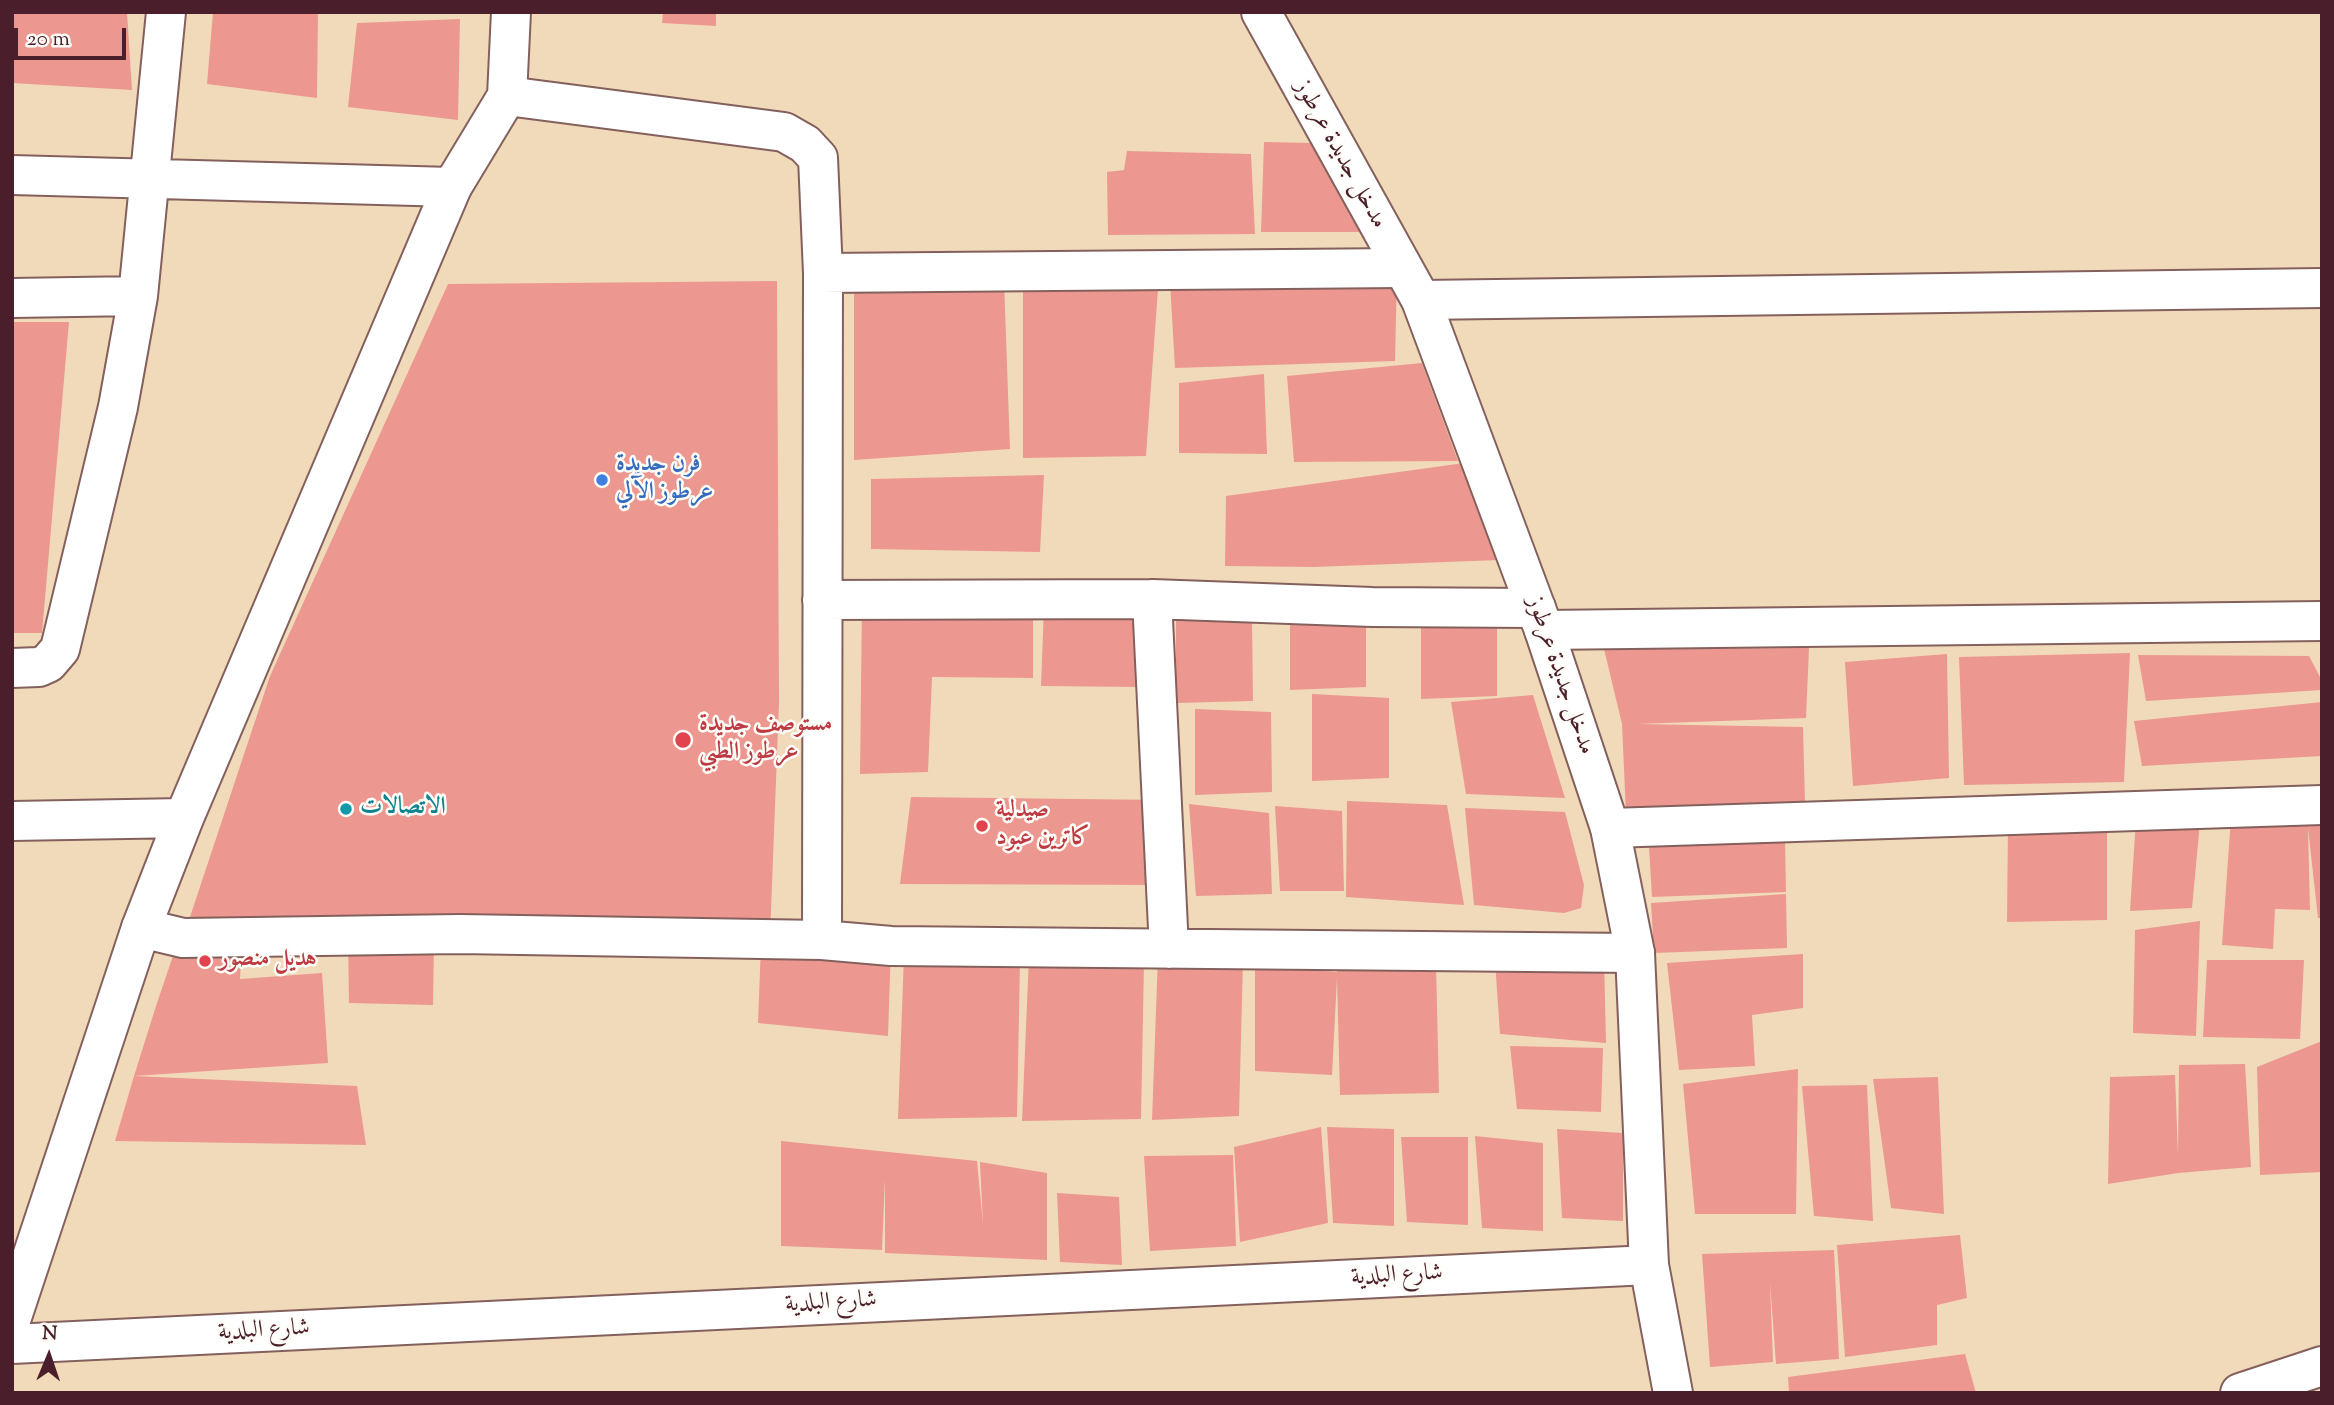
<!DOCTYPE html>
<meta charset="utf-8">
<style>
body{margin:0}
#map{position:relative;width:2334px;height:1405px;overflow:hidden;background:#f1daba;font-family:"Sorts Mill Goudy",serif}
canvas{display:block}
.frame{position:absolute;inset:0;border:14px solid #4a1f2b;pointer-events:none}
.north{position:absolute;left:14px;top:1321px;width:70px;height:70px;-webkit-text-stroke:5px #fdfcf7;paint-order:stroke;rotate:2deg;font-size:19px;font-weight:700;line-height:28px;text-align:center;color:#4a1f2b}
.north::after{content:'';display:block;margin:auto;width:24px;height:32px;background:#4a1f2b;clip-path:polygon(50% 0,100% 100%,50% 72%,0 100%)}
.scale{position:absolute;left:14px;top:28px;width:112px;height:32px;box-sizing:border-box;border:4px solid #4a1f2b;border-top:0;padding-left:9px;font-size:21px;line-height:24px;white-space:nowrap;color:#4a1f2b;-webkit-text-stroke:5px #fdfcf7;paint-order:stroke}
</style>
<div id="map">
<canvas width="2334" height="1405"></canvas>
<div class="frame"></div>
<div class="north">N</div>
<div class="scale">20 m</div>
</div>
<script>
const g = document.querySelector('canvas').getContext('2d');
g.lineJoin = 'round';
function fill(path, color) { g.fillStyle = color; g.fill(path, 'evenodd'); }
const toPath = rows => new Path2D(rows.map(r => 'M' + r).join(''));
function trace(path, color, width, dash) { g.strokeStyle = color; g.lineWidth = width; g.lineCap = dash ? 'butt' : 'round'; g.setLineDash(dash || []); g.stroke(path); }
function drawText(font, color, halo, rows, align = 'center') {
  g.font = font + ' "Sorts Mill Goudy",Amiri,serif'; g.lineWidth = 5; g.setLineDash([]); g.textBaseline = 'middle'; g.strokeStyle = halo; g.fillStyle = color; for (const [text, x, y, turn = 0] of rows) {
    g.save(); g.translate(x, y); g.rotate((+turn || 0) * Math.PI / 180); g.textAlign = isNaN(turn) ? turn : align; if (halo) g.strokeText(text, 0, 0); g.fillText(text, 0, 0); g.restore();
  }
}
fill(toPath([
 [13,12,127,12,132,90,12,83],
 [213,12,318,12,317,98,207,84],
 [663,12,716,12,716,26,662,23],
 [460,19,458,120,348,107,357,23],
 [1264,142,1313,143,1363,232,1261,232],
 [1127,151,1251,154,1255,234,1108,235,1107,172,1124,170],
 [1397,274,1395,361,1175,368,1170,282],
 [1159,275,1146,456,1023,458,1023,279],
 [1004,280,1010,449,854,460,854,281],
 [777,281,779,703,770,936,183,938,270,676,448,284],
 [12,322,69,322,42,633,12,633],
 [1422,363,1458,461,1294,462,1287,376],
 [1264,374,1267,454,1179,453,1179,383],
 [1464,463,1499,560,1314,567,1225,566,1226,496],
 [1044,475,1040,552,871,549,871,479],
 [1033,601,1033,678,932,677,928,772,860,774,862,602],
 [1290,604,1366,607,1366,687,1290,690],
 [1044,607,1140,610,1141,687,1041,686],
 [1421,612,1497,616,1497,696,1421,699],
 [1176,617,1252,620,1253,701,1176,703],
 [1809,648,1806,718,1637,724,1803,727,1805,803,1626,814,1622,724,1604,649],
 [2130,653,2124,782,1964,785,1959,657],
 [1947,654,1949,778,1853,786,1845,662],
 [2138,655,2309,656,2322,681,2322,690,2146,701],
 [1312,694,1389,698,1389,778,1312,781],
 [1533,695,1565,798,1466,794,1451,702],
 [2322,702,2322,756,2142,766,2134,721],
 [1195,709,1271,712,1272,792,1195,795],
 [911,797,1162,800,1167,885,900,884],
 [1347,801,1447,805,1464,905,1346,897],
 [1189,804,1269,813,1272,894,1196,896],
 [1275,806,1342,811,1344,891,1280,891],
 [1465,808,1565,812,1584,885,1581,908,1564,913,1474,905],
 [2231,817,2322,824,2322,918,2318,918,2308,828,2310,910,2275,909,2273,949,2222,945],
 [2136,819,2200,822,2192,908,2130,911],
 [2008,825,2107,828,2107,920,2007,922],
 [1785,839,1786,892,1652,897,1649,847],
 [1786,894,1787,948,1654,953,1651,903],
 [2200,921,2196,1036,2133,1033,2135,930],
 [242,938,240,979,322,973,328,1063,134,1076,357,1086,366,1145,115,1141,134,1076,156,1006,178,941],
 [348,939,434,941,433,1005,349,1003],
 [761,945,891,946,888,1036,758,1023],
 [1803,954,1803,1008,1752,1015,1755,1066,1679,1070,1667,963],
 [904,955,1020,961,1017,1117,898,1119],
 [1158,956,1243,960,1239,1116,1152,1120],
 [1029,957,1144,963,1141,1119,1022,1121],
 [1604,957,1606,1043,1500,1034,1495,961],
 [2207,960,2304,960,2300,1039,2203,1037],
 [1436,964,1439,1093,1340,1095,1337,978,1332,1075,1255,1071,1255,966,1337,972,1336,968],
 [2322,1041,2322,1172,2260,1175,2257,1067],
 [1510,1046,1603,1048,1601,1112,1517,1109],
 [2245,1064,2251,1167,2178,1173,2108,1184,2110,1077,2175,1075,2178,1154,2179,1065],
 [1798,1069,1796,1214,1695,1214,1683,1084],
 [1938,1077,1944,1214,1891,1208,1873,1079],
 [1867,1085,1873,1221,1814,1216,1802,1086],
 [1321,1127,1328,1223,1240,1242,1234,1147],
 [1327,1127,1394,1129,1394,1226,1333,1223],
 [1557,1129,1623,1133,1623,1221,1562,1218],
 [1475,1136,1543,1143,1543,1231,1482,1228],
 [1401,1137,1468,1137,1468,1225,1407,1222],
 [781,1141,977,1161,983,1224,980,1162,1047,1173,1047,1260,885,1253,885,1178,882,1250,781,1246],
 [1233,1155,1236,1246,1150,1251,1144,1156],
 [1057,1193,1119,1197,1122,1265,1060,1262],
 [1960,1235,1967,1298,1937,1305,1937,1345,1845,1357,1837,1245],
 [1834,1250,1839,1359,1776,1364,1770,1282,1773,1362,1710,1367,1702,1254],
 [1965,1354,1976,1393,1789,1393,1788,1377]
]), '#ec9890');
const street = toPath([
 [507,96,784,132,805,144,818,158,823,273,822,940],
 [12,175,452,187],
 [823,273,1401,268],
 [12,298,138,296],
 [1421,300,2322,288],
 [1152,599,1169,949],
 [822,600,1152,599,1372,607,1536,608],
 [1544,630,2322,621],
 [12,668,39,667,48,663,60,649,118,407,138,296,166,12],
 [1610,828,2322,805],
 [141,928,183,938,460,934,822,940,891,946,1635,953],
 [12,1344,1649,1265],
 [2240,1393,2322,1366]
]);
const secondary = toPath([
 [1261,12,1421,300,1544,630,1610,828,1635,953,1649,1265,1673,1393],
 [12,821,184,818],
 [12,1317,141,928,184,818,452,187,507,96,511,12]
]);
trace(street, '#84605d', 42);
trace(secondary, '#84605d', 42);
trace(street, '#fff', 38);
trace(secondary, '#fff', 38);
for (const [x, y, r, color] of [
 [602,480,7,"#3f7fe0"],
 [683,740,9,"#e0444e"],
 [346,809,7,"#0f9aa8"],
 [982,826,7,"#e0444e"],
 [205,961,7,"#e0444e"]
]) { const dot = new Path2D(); dot.arc(x, y, r, 0, 2 * Math.PI); g.fillStyle = color; g.fill(dot); trace(dot, '#fdfcf7', 2.5); }
drawText('24px', '#4a1f2b', '#fdfcf7', [
 ["مدخل جديدة عرطوز",1339,155,61],
 ["مدخل جديدة عرطوز",1559,676,71],
 ["شارع البلدية",1397,1277,-3],
 ["شارع البلدية",831,1304,-3],
 ["شارع البلدية",264,1332,-3]
]);
drawText('bold 24px', '#366cbe', '#fdfcf7', [
 ["فرن جديدة",616,466],
 ["عرطوز الآلي",616,494]
], 'left');
drawText('bold 24px', '#be3a42', '#fdfcf7', [
 ["مستوصف جديدة",699,726],
 ["عرطوز الطبي",699,754],
 ["صيدلية",996,812],
 ["كاترين عبود",996,840],
 ["هديل منصور",219,961]
], 'left');
drawText('bold 24px', '#0d838f', '#fdfcf7', [
 ["الاتصالات",360,809]
], 'left');
</script>
